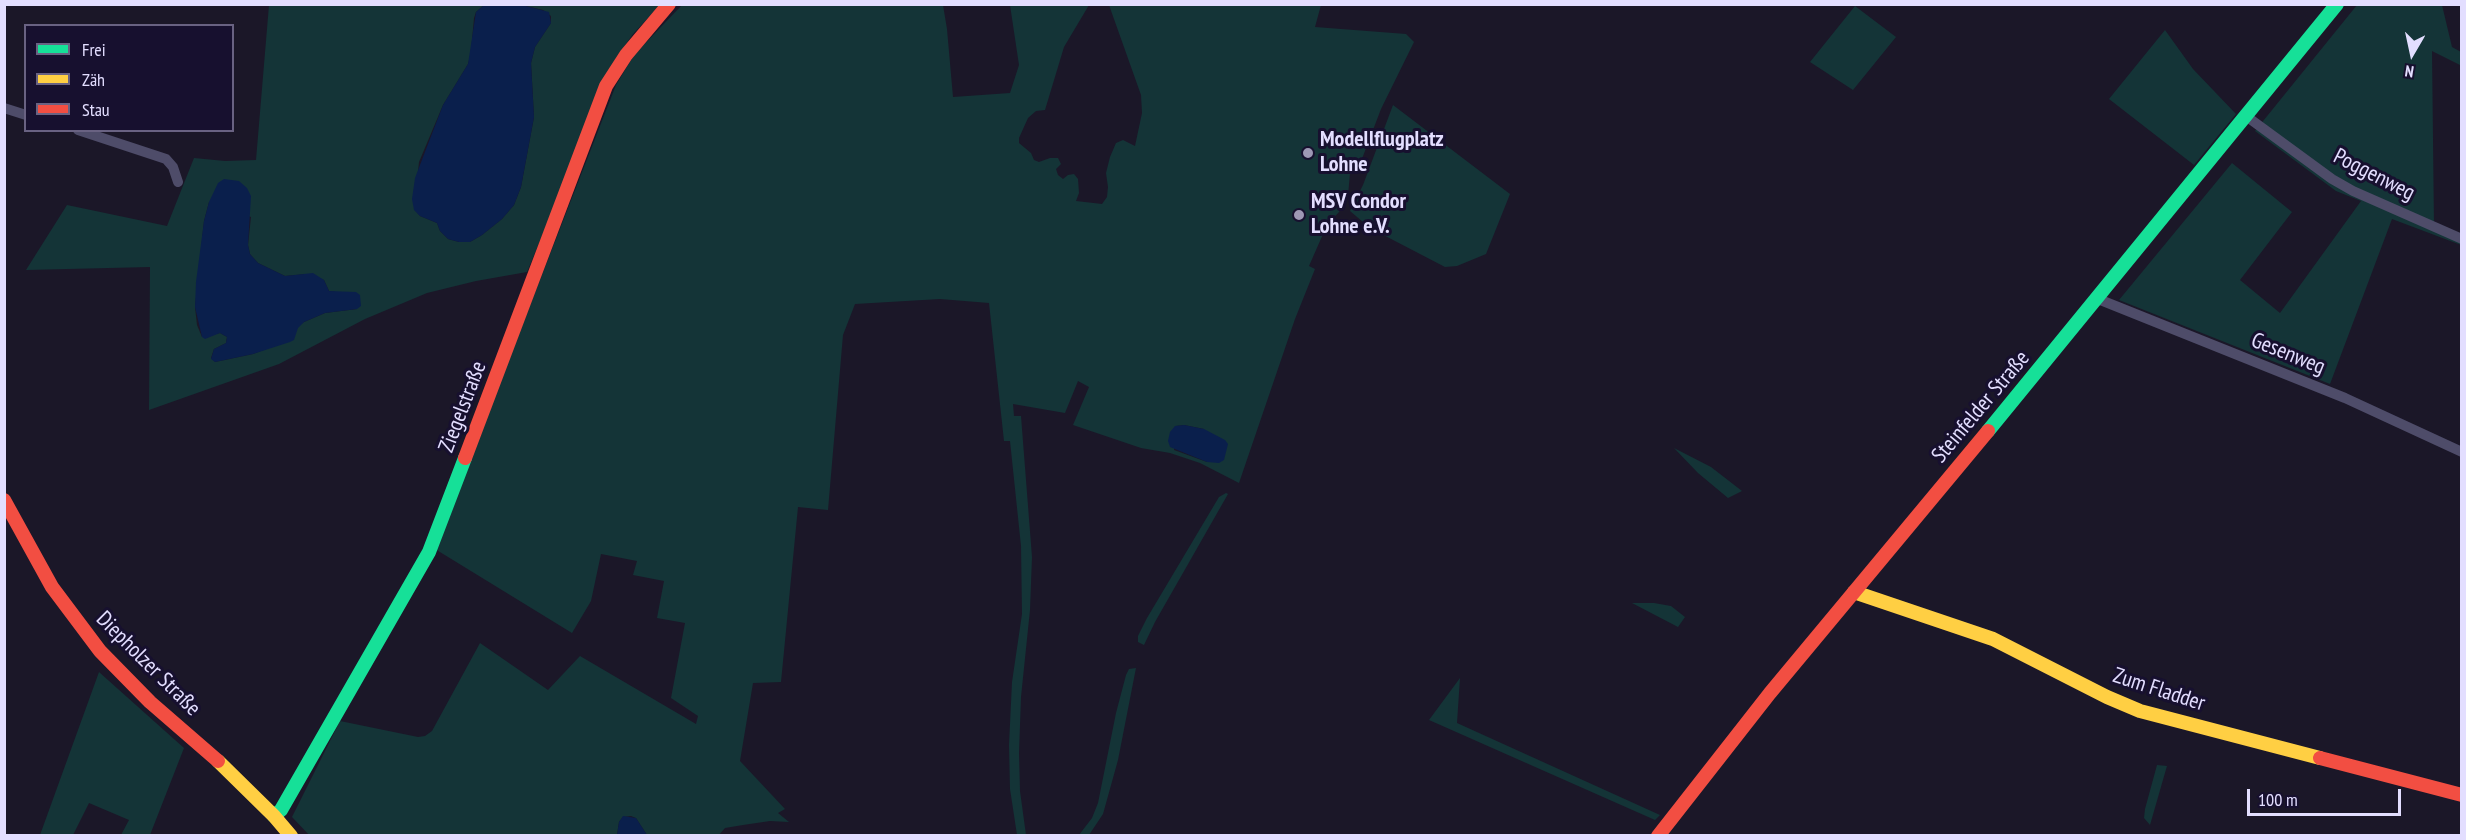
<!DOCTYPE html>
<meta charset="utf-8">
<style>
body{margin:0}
#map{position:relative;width:2466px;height:840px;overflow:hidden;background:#1b1728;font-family:"PT Sans Narrow",sans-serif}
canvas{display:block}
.frame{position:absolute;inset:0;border:6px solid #e3deff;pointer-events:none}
.legend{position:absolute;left:24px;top:24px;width:210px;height:108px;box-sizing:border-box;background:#17102f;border:2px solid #696282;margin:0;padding:8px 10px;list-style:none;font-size:18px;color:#e3deff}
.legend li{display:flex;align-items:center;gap:12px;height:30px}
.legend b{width:30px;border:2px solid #696282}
.north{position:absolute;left:2382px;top:24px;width:60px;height:60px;-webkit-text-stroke:4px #17102f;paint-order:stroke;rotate:189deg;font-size:16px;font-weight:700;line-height:24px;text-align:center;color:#e3deff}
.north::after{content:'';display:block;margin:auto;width:21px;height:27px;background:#e3deff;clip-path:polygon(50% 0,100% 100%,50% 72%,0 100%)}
.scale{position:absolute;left:2247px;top:789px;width:154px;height:27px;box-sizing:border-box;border:3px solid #e3deff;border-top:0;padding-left:8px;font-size:18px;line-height:21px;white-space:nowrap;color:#e3deff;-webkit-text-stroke:4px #17102f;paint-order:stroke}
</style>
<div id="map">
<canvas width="2466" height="840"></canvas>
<div class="frame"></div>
<ul class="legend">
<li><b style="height:8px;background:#16e098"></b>Frei</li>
<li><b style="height:8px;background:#ffcf43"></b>Zäh</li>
<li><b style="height:8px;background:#f24e42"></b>Stau</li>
</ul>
<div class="north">N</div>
<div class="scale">100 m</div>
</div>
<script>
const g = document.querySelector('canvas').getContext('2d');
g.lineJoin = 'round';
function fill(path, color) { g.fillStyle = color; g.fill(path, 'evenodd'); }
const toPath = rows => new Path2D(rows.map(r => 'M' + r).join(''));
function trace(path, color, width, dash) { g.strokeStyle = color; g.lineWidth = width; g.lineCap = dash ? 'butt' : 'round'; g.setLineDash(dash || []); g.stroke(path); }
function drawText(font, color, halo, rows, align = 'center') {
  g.font = font + ' "PT Sans Narrow",sans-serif'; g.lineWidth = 6; g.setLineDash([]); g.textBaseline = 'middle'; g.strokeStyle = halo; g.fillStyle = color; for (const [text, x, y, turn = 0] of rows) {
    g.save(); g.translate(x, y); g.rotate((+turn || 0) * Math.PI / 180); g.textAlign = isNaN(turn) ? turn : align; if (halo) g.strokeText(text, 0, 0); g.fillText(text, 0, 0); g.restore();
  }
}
fill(toPath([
 [269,5,484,5,476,12,474,18,471,52,468,64,443,105,419,162,414,209,420,216,437,223,440,231,448,239,459,242,470,242,482,235,502,219,514,205,521,187,534,117,531,63,535,47,551,23,551,16,543,10,522,5,660,5,633,34,616,58,527,272,476,281,427,293,365,319,279,364,149,410,150,267,26,270,67,205,167,226,194,158,225,161,256,160],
 [209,202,251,217,248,245,250,254,258,263,285,276,307,274,324,280,329,291,335,292,357,309,325,313,304,322,266,349,253,354,215,362,211,358,214,349,226,343,227,337,220,333,202,337,197,325,195,307,204,221],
 [682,5,943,5,947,29,953,97,1010,93,1019,65,1010,5,1089,5,1064,47,1045,110,1036,111,1028,118,1019,138,1019,143,1031,153,1034,160,1039,162,1050,158,1058,158,1061,164,1056,169,1058,175,1063,179,1068,175,1074,174,1078,179,1079,193,1076,201,1102,204,1107,197,1108,187,1106,173,1110,157,1116,143,1123,140,1135,146,1142,113,1141,95,1109,5,1321,5,1315,27,1406,34,1414,42,1381,109,1360,164,1356,170,1350,173,1348,196,1339,212,1327,225,1309,266,1315,269,1295,319,1239,483,1200,463,1170,453,1141,448,1073,425,1089,387,1078,381,1065,413,1013,404,1014,416,1021,416,1032,557,1030,610,1021,697,1019,753,1020,791,1026,835,1017,835,1010,789,1009,745,1012,682,1022,614,1021,546,1010,441,1004,441,989,303,940,299,855,304,843,335,828,510,798,507,781,682,753,683,740,761,785,809,778,813,789,822,770,821,743,825,725,828,718,836,647,835,636,818,631,816,623,817,619,822,617,835,310,836,292,817,340,721,418,737,425,736,432,731,480,643,548,690,580,656,696,724,698,716,671,698,685,623,657,618,664,581,633,575,637,561,601,554,591,601,572,633,435,549,616,85,634,55],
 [1184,425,1204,429,1207,462,1174,450,1176,426],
 [2357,5,2442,5,2452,47,2461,52,2462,66,2432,51,2434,226,2461,239,2461,245,2392,219,2330,384,2119,300,2232,163,2292,212,2240,280,2280,313,2361,201,2336,191,2255,131],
 [1855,6,1896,37,1853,90,1810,62],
 [2165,30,2193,69,2236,114,2194,165,2109,99],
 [1393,105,1510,194,1486,254,1457,266,1445,267,1370,228,1350,211,1363,185],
 [1674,448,1711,467,1742,491,1728,498,1698,473],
 [1226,493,1228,494,1155,622,1144,645,1138,642,1138,636,1147,618,1219,497],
 [1632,603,1654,603,1671,606,1685,617,1678,627],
 [1136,668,1118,760,1103,814,1089,835,1079,835,1092,818,1098,803,1116,713,1126,675,1129,669],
 [99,672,184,748,150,835,121,835,129,820,89,803,73,835,40,835],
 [1460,678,1457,723,1660,815,1655,820,1429,720],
 [2157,765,2167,766,2150,825,2144,818,2145,809]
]), '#143437');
fill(toPath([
 [522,5,549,12,551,23,535,47,531,63,534,117,521,187,514,205,502,219,482,235,470,242,459,242,448,239,440,231,437,223,420,216,414,210,412,199,415,178,443,105,468,64,476,12,484,5],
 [224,179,239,181,247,188,251,196,248,245,250,254,258,263,285,276,313,273,324,280,329,291,356,292,360,295,361,306,357,309,325,313,304,322,298,328,294,340,290,342,253,354,215,362,211,359,214,349,226,343,227,337,220,333,205,339,202,337,195,307,196,282,204,221,209,202,218,183],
 [1184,425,1204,429,1225,440,1228,444,1224,460,1219,463,1207,462,1170,447,1168,441,1170,432,1175,426],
 [623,816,636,818,647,835,617,835,619,822]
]), '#0a1f4c');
trace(toPath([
 [4,108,26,115],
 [2246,116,2332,179,2353,191,2462,239],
 [78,130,166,159,173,167,178,182],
 [2098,299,2345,398,2462,452]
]), '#4e4c69', 10);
trace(toPath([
 [1988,431,2337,4],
 [274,816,281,810,429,552,465,458]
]), '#16e098', 14);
trace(toPath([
 [1854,592,1993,639,2107,697,2140,711,2320,758],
 [218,761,274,816,291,836]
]), '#ffcf43', 14);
trace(toPath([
 [465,458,606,86,626,55,669,4],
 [4,500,52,587,100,651,150,702,218,761],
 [2320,758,2462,795],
 [1658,836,1770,693,1988,431]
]), '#f24e42', 14);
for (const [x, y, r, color] of [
 [1308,153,6,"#9d98b4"],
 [1299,215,6,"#9d98b4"]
]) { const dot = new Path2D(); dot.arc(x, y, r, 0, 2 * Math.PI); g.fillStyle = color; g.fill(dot); trace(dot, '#17102f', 2); }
drawText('bold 22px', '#e3deff', '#17102f', [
 ["Modellflugplatz",1320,140],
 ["Lohne",1320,165],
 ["MSV Condor",1311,202],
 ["Lohne e.V.",1311,227]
], 'left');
drawText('22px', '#e3deff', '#17102f', [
 ["Poggenweg",2374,175,27],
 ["Gesenweg",2288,354,22],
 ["Ziegelstraße",463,407,-69],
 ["Steinfelder Straße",1981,407,-50],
 ["Diepholzer Straße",148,664,45],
 ["Zum Fladder",2159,690,18]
]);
</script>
